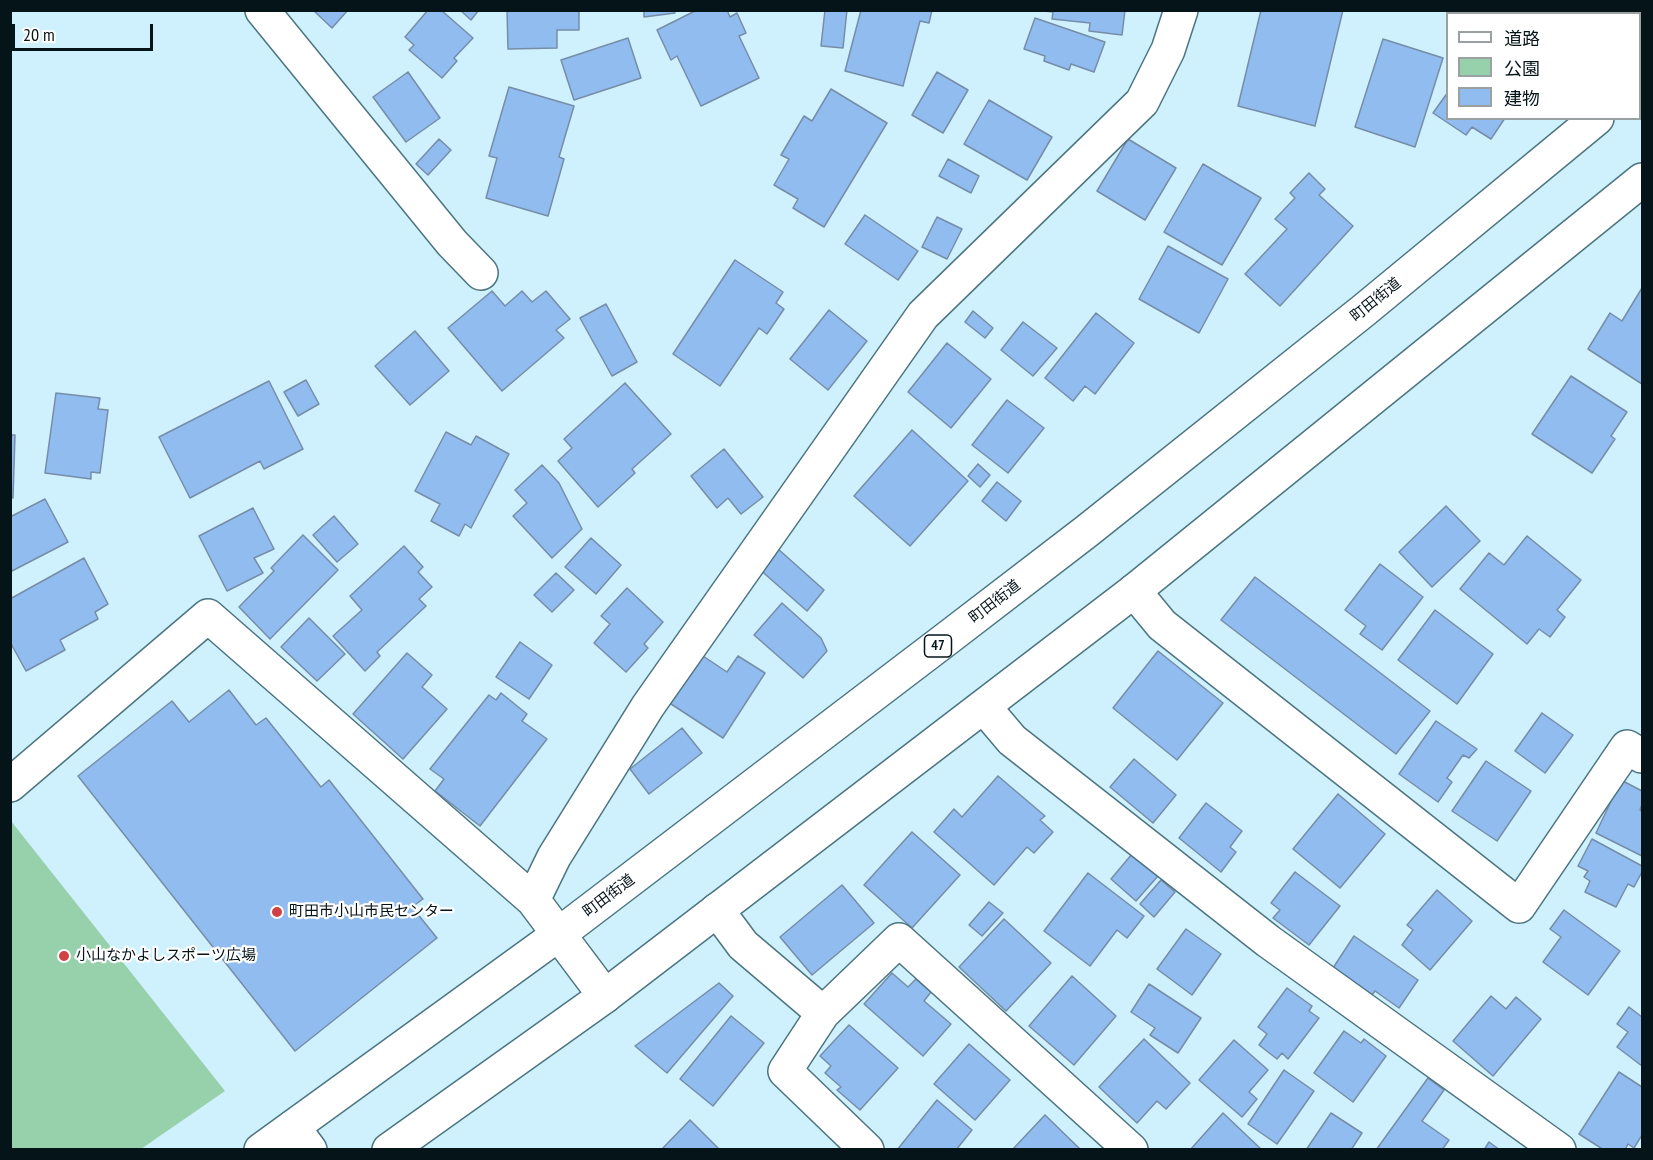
<!DOCTYPE html>
<meta charset="utf-8">
<style>
body{margin:0}
#map{position:relative;width:1653px;height:1160px;overflow:hidden;background:#cef1fd;font-family:"PT Sans Narrow","Noto Sans JP",sans-serif}
canvas{display:block}
.frame{position:absolute;inset:0;border:12px solid #051419;pointer-events:none}
.legend{position:absolute;left:1446px;top:12px;width:195px;height:108px;box-sizing:border-box;background:#fff;border:2px solid #9ba1a3;margin:0;padding:8px 10px;list-style:none;font-size:18px;color:#051419}
.legend li{display:flex;align-items:center;gap:12px;height:30px}
.legend b{width:30px;border:2px solid #9ba1a3}
.scale{position:absolute;left:12px;top:24px;width:141px;height:27px;box-sizing:border-box;border:3px solid #051419;border-top:0;padding-left:8px;font-size:18px;line-height:21px;white-space:nowrap;color:#051419;-webkit-text-stroke:4px #fff;paint-order:stroke}
</style>
<div id="map">
<canvas width="1653" height="1160"></canvas>
<div class="frame"></div>
<ul class="legend">
<li><b style="height:8px;background:#fff"></b>道路</li>
<li><b style="height:16px;background:#97d1ab"></b>公園</li>
<li><b style="height:16px;background:#91bcf0"></b>建物</li>
</ul>
<div class="scale">20 m</div>
</div>
<script>
const g = document.querySelector('canvas').getContext('2d');
g.lineJoin = 'round';
function fill(path, color) { g.fillStyle = color; g.fill(path, 'evenodd'); }
const toPath = rows => new Path2D(rows.map(r => 'M' + r).join(''));
function trace(path, color, width, dash) { g.strokeStyle = color; g.lineWidth = width; g.lineCap = dash ? 'butt' : 'round'; g.setLineDash(dash || []); g.stroke(path); }
function drawText(font, color, halo, rows, align = 'center') {
  g.font = font + ' "PT Sans Narrow","Noto Sans JP",sans-serif'; g.lineWidth = 4.5; g.setLineDash([]); g.textBaseline = 'middle'; g.strokeStyle = halo; g.fillStyle = color; for (const [text, x, y, turn = 0] of rows) {
    g.save(); g.translate(x, y); g.rotate((+turn || 0) * Math.PI / 180); g.textAlign = isNaN(turn) ? turn : align; if (halo) g.strokeText(text, 0, 0); g.fillText(text, 0, 0); g.restore();
  }
}
fill(toPath([
 [11,821,225,1091,141,1149,11,1149]
]), '#97d1ab');
const building = toPath([
 [313,10,348,10,332,28,313,10],
 [428,10,441,10,473,38,454,58,457,61,442,78,409,50,414,45,405,37,428,10],
 [460,10,479,10,471,20,460,10],
 [507,10,579,10,579,30,557,30,557,48,508,49,507,10],
 [644,10,674,10,675,13,644,17,644,10],
 [697,10,727,10,730,17,737,13,746,33,739,36,759,78,701,106,677,56,671,60,657,30,697,10],
 [825,10,847,10,843,48,821,46,825,10],
 [861,10,932,10,929,23,920,21,903,86,845,71,861,10],
 [1125,10,1122,35,1089,31,1090,23,1052,19,1053,12,1044,11,1125,10],
 [1261,10,1343,10,1315,126,1238,106,1261,10],
 [1457,10,1492,10,1490,14,1461,14,1457,10],
 [1521,10,1587,10,1584,14,1524,14,1521,10],
 [1035,18,1105,42,1094,72,1071,64,1069,70,1044,61,1045,56,1024,49,1035,18],
 [628,38,641,78,574,100,561,60,628,38],
 [1383,39,1443,58,1415,147,1355,127,1383,39],
 [408,72,440,118,406,142,373,97,408,72],
 [937,72,968,90,943,133,912,115,937,72],
 [509,87,574,106,559,157,564,159,548,216,486,198,497,158,489,156,509,87],
 [831,89,887,123,824,227,793,208,798,199,774,185,789,159,781,155,804,116,812,121,831,89],
 [1448,92,1448,118,1505,118,1491,139,1472,127,1466,135,1433,113,1448,92],
 [989,100,1052,137,1027,180,964,144,989,100],
 [439,139,451,150,428,175,416,164,439,139],
 [1128,139,1176,168,1145,220,1097,191,1128,139],
 [948,159,979,176,971,193,939,176,948,159],
 [1203,164,1261,198,1222,265,1164,232,1203,164],
 [1309,173,1325,189,1319,195,1353,226,1280,306,1245,274,1287,229,1275,219,1295,198,1290,193,1309,173],
 [865,215,918,251,898,280,845,244,865,215],
 [937,217,962,229,947,259,922,247,937,217],
 [1168,246,1228,279,1199,333,1139,299,1168,246],
 [735,260,783,292,776,303,784,309,767,334,759,328,720,386,673,354,735,260],
 [1642,288,1642,384,1588,349,1610,313,1622,321,1642,288],
 [492,291,505,306,522,291,532,302,546,291,570,319,556,330,564,338,502,391,448,328,492,291],
 [606,304,637,362,612,376,580,318,606,304],
 [829,310,867,341,828,390,790,359,829,310],
 [973,311,993,328,985,338,965,322,973,311],
 [1096,313,1134,343,1095,394,1085,386,1073,401,1045,378,1096,313],
 [1023,322,1057,348,1033,376,1001,350,1023,322],
 [415,331,449,371,410,405,375,366,415,331],
 [947,343,991,379,951,428,908,392,947,343],
 [1571,376,1627,412,1611,436,1615,439,1592,473,1532,434,1571,376],
 [306,380,319,404,298,416,284,392,306,380],
 [269,381,303,449,264,469,260,461,190,498,159,437,269,381],
 [625,383,671,434,632,469,635,473,598,507,558,461,572,448,564,439,625,383],
 [56,393,100,398,98,409,108,410,100,473,91,472,91,479,45,473,56,393],
 [1007,400,1044,428,1008,473,972,445,1007,400],
 [912,430,968,481,910,546,854,496,912,430],
 [446,432,471,445,476,436,509,454,471,528,465,524,459,536,431,521,440,504,415,491,446,432],
 [10,435,15,435,13,498,10,497,10,435],
 [724,449,763,497,741,514,728,498,717,508,691,476,724,449],
 [978,464,990,475,980,487,968,476,978,464],
 [542,465,559,483,582,529,552,558,513,516,527,503,515,490,542,465],
 [997,482,1021,501,1006,521,982,501,997,482],
 [45,499,68,542,10,572,10,517,45,499],
 [1446,506,1480,541,1432,587,1399,552,1446,506],
 [253,508,274,549,254,558,263,573,227,591,199,536,253,508],
 [334,516,358,544,337,562,313,535,334,516],
 [303,535,338,570,270,639,239,607,274,571,271,568,303,535],
 [1527,536,1581,580,1557,610,1565,617,1550,637,1539,629,1527,644,1460,589,1489,553,1504,565,1527,536],
 [591,538,621,565,596,594,565,567,591,538],
 [404,546,423,567,418,572,432,587,419,599,426,606,377,652,380,656,365,671,333,636,362,610,350,596,404,546],
 [777,548,824,590,807,611,758,568,777,548],
 [84,558,108,604,95,612,98,619,60,640,65,650,26,671,10,642,10,599,84,558],
 [1380,564,1423,597,1382,650,1360,634,1366,626,1345,610,1380,564],
 [556,573,574,590,552,612,534,595,556,573],
 [1255,577,1430,711,1396,754,1221,620,1255,577],
 [627,588,663,622,644,644,648,648,626,672,594,643,610,624,601,616,627,588],
 [782,603,821,638,827,651,803,678,754,635,782,603],
 [1435,610,1493,654,1457,704,1398,660,1435,610],
 [309,618,345,654,317,681,281,647,309,618],
 [520,642,552,665,529,699,496,677,520,642],
 [1158,651,1223,703,1177,760,1113,708,1158,651],
 [407,653,432,675,422,687,447,709,403,759,353,714,407,653],
 [700,654,727,672,738,656,765,673,723,738,668,702,700,654],
 [229,690,256,725,266,718,321,787,329,780,423,899,412,907,437,938,295,1051,78,776,172,701,189,722,229,690],
 [501,693,527,714,522,721,547,739,480,826,435,791,444,779,430,769,489,695,496,700,501,693],
 [1542,713,1573,735,1545,773,1515,751,1542,713],
 [1436,721,1477,749,1469,758,1463,755,1447,778,1452,782,1438,802,1399,774,1436,721],
 [682,728,702,753,649,794,630,769,682,728],
 [1134,759,1176,795,1153,823,1110,787,1134,759],
 [1486,761,1531,791,1497,841,1452,811,1486,761],
 [998,776,1045,816,1040,820,1053,832,1034,853,1027,847,994,885,934,832,954,809,962,817,998,776],
 [1621,780,1642,791,1642,804,1640,810,1642,811,1642,856,1596,833,1621,780],
 [1338,794,1385,834,1340,888,1293,849,1338,794],
 [1206,803,1242,831,1230,847,1236,852,1221,872,1179,838,1206,803],
 [912,832,960,875,912,928,864,885,912,832],
 [1592,839,1642,866,1642,872,1634,887,1628,884,1616,907,1585,892,1590,881,1584,877,1588,871,1578,866,1592,839],
 [1132,854,1158,876,1136,901,1111,879,1132,854],
 [1295,872,1340,906,1309,945,1273,918,1280,910,1271,903,1295,872],
 [1088,873,1144,916,1127,938,1117,930,1090,966,1044,931,1088,873],
 [1161,880,1175,892,1154,917,1140,904,1161,880],
 [842,885,874,923,812,975,780,937,842,885],
 [1437,890,1472,921,1430,970,1402,945,1413,930,1407,925,1437,890],
 [989,902,1003,913,982,936,969,925,989,902],
 [1564,910,1620,951,1588,995,1543,962,1561,937,1550,929,1564,910],
 [1004,919,1051,963,1006,1011,959,967,1004,919],
 [1186,929,1221,954,1192,995,1157,969,1186,929],
 [1354,936,1418,980,1399,1008,1375,991,1372,995,1333,968,1354,936],
 [892,973,908,987,916,979,931,992,924,1001,951,1024,923,1056,864,1004,892,973],
 [1072,976,1116,1016,1074,1065,1029,1026,1072,976],
 [719,983,733,996,667,1073,635,1046,719,983],
 [1149,984,1201,1018,1178,1053,1150,1035,1155,1028,1131,1012,1149,984],
 [1287,988,1312,1006,1309,1011,1319,1018,1288,1059,1282,1053,1277,1059,1259,1045,1267,1034,1258,1027,1287,988],
 [1491,996,1506,1009,1516,997,1541,1019,1493,1076,1453,1041,1491,996],
 [1629,1007,1642,1017,1642,1066,1617,1047,1628,1032,1617,1024,1629,1007],
 [731,1016,764,1043,713,1106,680,1079,731,1016],
 [849,1025,898,1068,860,1110,837,1090,841,1087,825,1073,831,1066,820,1056,849,1025],
 [1344,1031,1361,1043,1364,1039,1386,1056,1353,1102,1314,1073,1344,1031],
 [1144,1039,1190,1083,1166,1109,1157,1101,1137,1123,1099,1087,1144,1039],
 [1234,1040,1268,1070,1249,1092,1257,1099,1242,1117,1199,1080,1234,1040],
 [969,1044,1010,1080,975,1120,934,1084,969,1044],
 [1284,1070,1314,1091,1277,1144,1248,1124,1284,1070],
 [1619,1072,1642,1087,1642,1135,1634,1148,1628,1144,1625,1150,1604,1150,1579,1134,1619,1072],
 [1428,1078,1444,1090,1422,1121,1449,1140,1442,1150,1376,1150,1428,1078],
 [937,1100,972,1130,956,1150,897,1150,937,1100],
 [1223,1113,1262,1150,1190,1150,1223,1113],
 [1331,1113,1362,1133,1351,1150,1306,1150,1331,1113],
 [1045,1115,1081,1150,1012,1150,1045,1115],
 [690,1120,720,1150,661,1150,690,1120],
 [1489,1142,1500,1150,1484,1150,1489,1142]
]);
fill(building, '#91bcf0');
trace(building, '#768da8', 1.5);
const street = toPath([
 [262,10,452,243,481,273],
 [1134,591,1162,625,1519,906,1627,747,1642,756],
 [984,707,1012,740,1268,941,1559,1150],
 [10,785,208,616,533,900,605,996],
 [533,900,554,857,648,706,923,315,1142,102,1168,50,1181,10],
 [717,910,743,945,823,1013],
 [293,1127,310,1150],
 [867,1150,785,1071,823,1013,899,940,1131,1150]
]);
const primary = toPath([
 [1640,83,1642,81],
 [261,1150,559,934,949,637,1087,531,1363,311,1597,118],
 [389,1150,605,996,1134,591,1642,180]
]);
trace(street, '#4c7481', 36);
trace(primary, '#4c7481', 36);
trace(street, '#fff', 33);
trace(primary, '#fff', 33);
for (const [x, y, r, color] of [
 [277,912,6,"#d14245"],
 [64,956,6,"#d14245"]
]) { const dot = new Path2D(); dot.arc(x, y, r, 0, 2 * Math.PI); g.fillStyle = color; g.fill(dot); trace(dot, '#fff', 2); }
for (const [x, y, w] of [
 [938,646,27]
]) { const box = new Path2D(); box.roundRect(x - w / 2, y - 11, w, 22, 4.5); g.fillStyle = '#fff'; g.fill(box); trace(box, '#051419', 1.5); }
drawText('bold 14px', '#051419', null, [
 ["47",938,646]
]);
drawText('15px', '#051419', '#fff', [
 ["町田街道",1376,300,-39],
 ["町田街道",995,602,-38],
 ["町田街道",609,896,-37]
]);
drawText('15px', '#051419', '#fff', [
 ["町田市小山市民センター",289,912],
 ["小山なかよしスポーツ広場",76,956]
], 'left');
</script>
